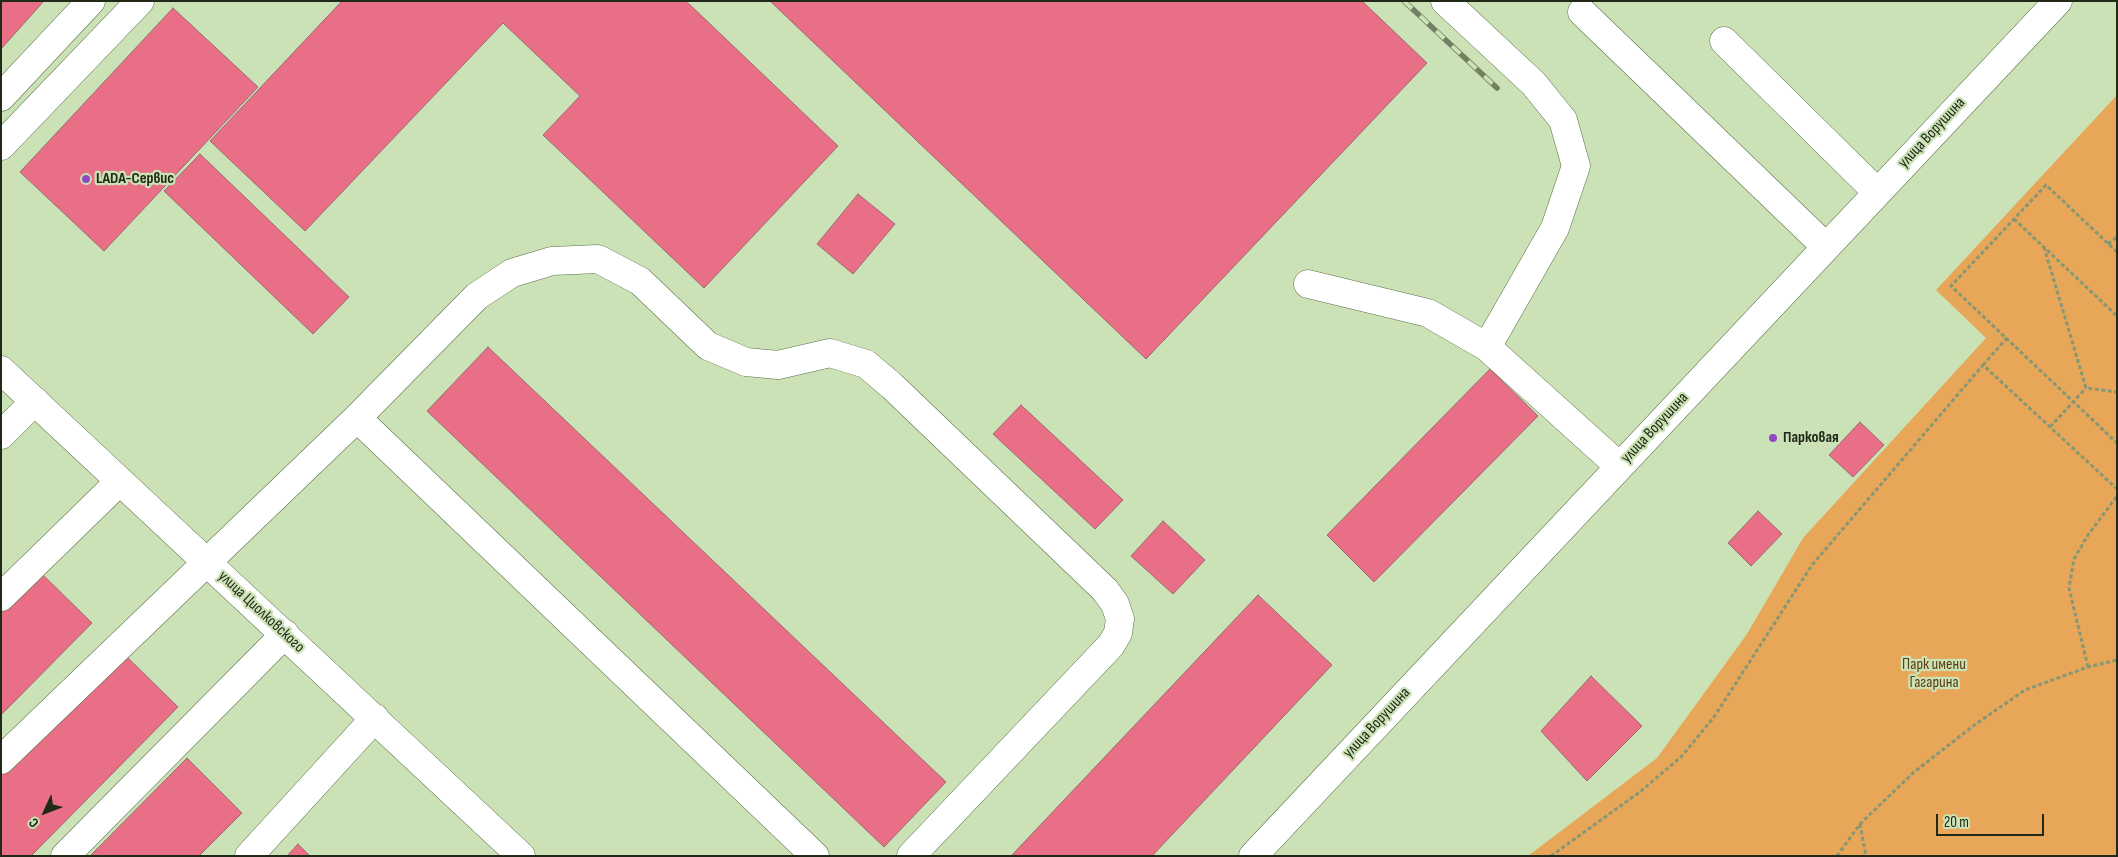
<!DOCTYPE html>
<meta charset="utf-8">
<style>
body{margin:0}
#map{position:relative;width:2118px;height:857px;overflow:hidden;background:#cbe2b6;font-family:"Sofia Sans Condensed",sans-serif}
canvas{display:block}
.frame{position:absolute;inset:0;border:2px solid #212918;pointer-events:none}
.north{position:absolute;left:20px;top:787px;width:50px;height:50px;-webkit-text-stroke:4px #cbe2b6;paint-order:stroke;rotate:227deg;font-size:14px;font-weight:700;line-height:20px;text-align:center;color:#212918}
.north::after{content:'';display:block;margin:auto;width:18px;height:22px;background:#212918;clip-path:polygon(50% 0,100% 100%,50% 72%,0 100%)}
.scale{position:absolute;left:1936px;top:814px;width:108px;height:22px;box-sizing:border-box;border:2px solid #212918;border-top:0;padding-left:6px;font-size:15px;line-height:18px;white-space:nowrap;color:#212918;-webkit-text-stroke:4px #cbe2b6;paint-order:stroke}
</style>
<div id="map">
<canvas width="2118" height="857"></canvas>
<div class="frame"></div>
<div class="north">С</div>
<div class="scale">20 m</div>
</div>
<script>
const g = document.querySelector('canvas').getContext('2d');
g.lineJoin = 'round';
function fill(path, color) { g.fillStyle = color; g.fill(path, 'evenodd'); }
const toPath = rows => new Path2D(rows.map(r => 'M' + r).join(''));
function trace(path, color, width, dash) { g.strokeStyle = color; g.lineWidth = width; g.lineCap = dash ? 'butt' : 'round'; g.setLineDash(dash || []); g.stroke(path); }
function drawText(font, color, halo, rows, align = 'center') {
  g.font = font + ' "Sofia Sans Condensed",sans-serif'; g.lineWidth = 4.5; g.setLineDash([]); g.textBaseline = 'middle'; g.strokeStyle = halo; g.fillStyle = color; for (const [text, x, y, turn = 0] of rows) {
    g.save(); g.translate(x, y); g.rotate((+turn || 0) * Math.PI / 180); g.textAlign = isNaN(turn) ? turn : align; if (halo) g.strokeText(text, 0, 0); g.fillText(text, 0, 0); g.restore();
  }
}
fill(toPath([
 [2117,95,2117,856,1528,856,1657,758,1747,634,1803,538,1986,338,1936,290]
]), '#e8a758');
const building = toPath([
 [1,1,44,1,1,49,1,1],
 [342,1,686,1,838,146,704,288,543,135,580,96,503,23,305,231,210,141,342,1],
 [770,1,1362,1,1427,63,1146,359,770,1],
 [173,8,258,87,104,251,20,172,173,8],
 [200,154,349,297,313,334,164,191,200,154],
 [858,194,895,224,853,274,817,244,858,194],
 [488,347,946,782,884,847,427,411,488,347],
 [1490,369,1538,416,1374,582,1327,535,1490,369],
 [1021,405,1123,500,1095,529,993,434,1021,405],
 [1860,422,1884,445,1853,477,1829,455,1860,422],
 [1758,511,1782,534,1751,566,1728,543,1758,511],
 [1163,521,1205,560,1173,594,1131,556,1163,521],
 [37,569,92,623,1,715,1,605,37,569],
 [1258,595,1332,665,1152,856,1011,856,1258,595],
 [120,650,178,707,31,856,1,856,1,769,120,650],
 [1591,676,1642,726,1587,781,1541,731,1591,676],
 [187,758,242,813,199,856,90,856,187,758],
 [298,844,310,856,287,856,298,844]
]);
fill(building, '#e86f86');
trace(building, '#9c6a71', 1);
const minor = toPath([
 [1445,1,1534,84,1563,120,1576,166,1555,228,1487,347],
 [1582,12,1825,246],
 [1724,41,1877,192],
 [1,97,91,1],
 [1,146,140,1],
 [1308,284,1428,313,1487,347,1619,466],
 [1,370,521,856],
 [357,418,815,856],
 [1,435,35,401],
 [1,597,120,481],
 [1,760,357,418,477,296,512,273,552,261,598,259,640,281,708,346,746,362,778,365,830,353,866,364,892,386,1105,590,1115,604,1120,619,1118,633,1111,645,911,856],
 [65,856,285,634],
 [249,856,375,718],
 [1253,856,2058,1]
]);
trace(minor, '#5c7048', 29);
trace(toPath([
 [2014,219,2117,316],
 [2108,244,2117,237],
 [2044,247,2086,388,2117,392],
 [2117,252,2046,185,1951,286,2117,443],
 [1983,365,2007,338],
 [2050,427,2086,388],
 [2088,667,2069,588,2074,559,2088,535,2117,496],
 [1860,824,1866,856],
 [1551,856,1641,791,1681,757,1714,717,1812,565,1983,365,2117,489],
 [1837,856,1860,824,1913,773,1973,726,2025,690,2088,667,2117,660]
]), '#869776', 3, [4, 2.5]);
trace(minor, '#fff', 28);
const rail = toPath([
 [1404,1,1497,88]
]);
trace(rail, '#718062', 5.5);
trace(rail, '#cbe2b6', 4, [11]);
for (const [x, y, r, color] of [
 [86,179,5,"#914bbe"],
 [1773,438,5,"#914bbe"]
]) { const dot = new Path2D(); dot.arc(x, y, r, 0, 2 * Math.PI); g.fillStyle = color; g.fill(dot); trace(dot, '#cbe2b6', 2); }
drawText('16px', '#212918', '#cbe2b6', [
 ["улица Ворушина",1932,133,-47],
 ["улица Ворушина",1655,428,-47],
 ["улица Циолковского",261,612,43],
 ["улица Ворушина",1377,723,-47]
]);
drawText('bold 16px', '#212918', '#cbe2b6', [
 ["LADA-Сервис",96,179],
 ["Парковая",1783,438]
], 'left');
drawText('16px', '#5b3b0f', '#cbe2b6', [
 ["Парк имени",1934,665],
 ["Гагарина",1934,683]
]);
</script>
